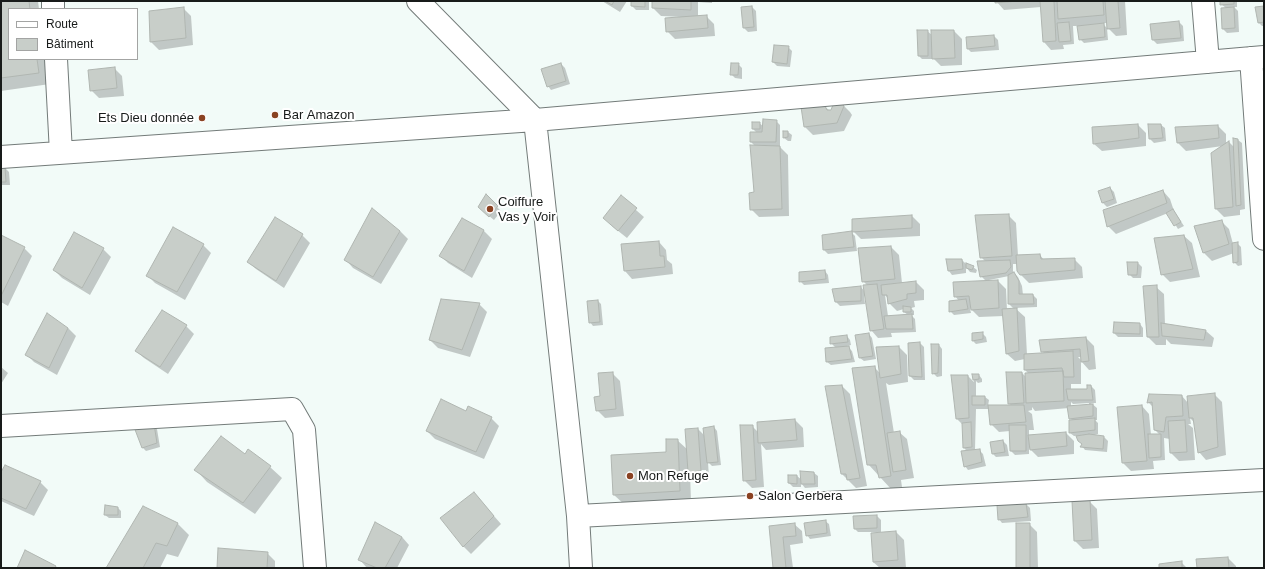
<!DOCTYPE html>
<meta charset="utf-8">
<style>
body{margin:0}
#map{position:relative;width:1265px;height:569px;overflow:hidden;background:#f2fbf8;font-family:Helvetica,sans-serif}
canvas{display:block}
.frame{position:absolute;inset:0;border:2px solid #181b1a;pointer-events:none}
.legend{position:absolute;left:8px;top:8px;width:130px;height:52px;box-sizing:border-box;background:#fff;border:1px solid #a3a4a3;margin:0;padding:5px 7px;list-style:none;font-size:12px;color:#181b1a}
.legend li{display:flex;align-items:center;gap:8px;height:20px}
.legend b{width:20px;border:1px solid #a3a4a3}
</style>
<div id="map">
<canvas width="1265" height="569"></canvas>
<div class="frame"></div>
<ul class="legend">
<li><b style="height:5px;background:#fff"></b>Route</li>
<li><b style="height:11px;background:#c8cec9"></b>Bâtiment</li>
</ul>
</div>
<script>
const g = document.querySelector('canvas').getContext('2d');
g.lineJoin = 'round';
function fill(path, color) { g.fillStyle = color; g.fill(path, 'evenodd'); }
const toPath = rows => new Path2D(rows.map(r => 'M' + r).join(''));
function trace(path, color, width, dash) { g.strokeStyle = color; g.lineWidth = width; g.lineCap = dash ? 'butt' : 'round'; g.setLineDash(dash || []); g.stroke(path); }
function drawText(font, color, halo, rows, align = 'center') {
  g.font = font + ' Helvetica,sans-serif'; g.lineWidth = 4; g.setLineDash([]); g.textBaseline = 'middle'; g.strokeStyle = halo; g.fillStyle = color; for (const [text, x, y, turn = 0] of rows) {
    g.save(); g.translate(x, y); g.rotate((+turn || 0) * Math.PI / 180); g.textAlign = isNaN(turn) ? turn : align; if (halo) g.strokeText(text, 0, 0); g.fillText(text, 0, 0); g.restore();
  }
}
fill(toPath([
 [1,1,38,1,39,9,9,9,9,59,46,59,50,84,1,91],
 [602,1,627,1,620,12],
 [632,1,649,1,649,10,636,10,632,6],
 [653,1,712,1,712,3,698,2,698,17,706,16,714,24,715,36,675,39,667,31,682,18,682,17,661,16,653,8],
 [996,1,1125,1,1127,35,1116,36,1108,28,1107,23,1102,23,1107,28,1108,40,1084,43,1080,39,1078,26,1073,26,1074,44,1063,45,1064,49,1051,50,1044,42,1041,7,1004,10],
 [1221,1,1237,1,1237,7,1234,7,1238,11,1239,32,1227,33,1223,29,1222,9,1226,8,1221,4],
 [752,7,756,11,757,31,748,32,744,28,743,8],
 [1264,7,1264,26,1262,26,1258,22],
 [183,8,191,16,193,45,159,50,151,42,150,12],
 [1179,22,1183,26,1184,41,1157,44,1153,40,1152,25],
 [927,31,932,35,954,31,962,39,962,65,941,66,932,57,932,59,922,59,919,56],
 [994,36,998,40,999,50,971,52,968,49],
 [788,47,792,51,790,67,777,66,773,62],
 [561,64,565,68,570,84,551,90,548,86],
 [738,64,742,68,742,79,735,78,731,74],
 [114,68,122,76,124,96,99,98,91,90],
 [822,104,830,111,842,104,850,112,852,115,844,131,813,135,805,127],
 [776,121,780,125,780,147,788,155,789,216,759,217,751,209,755,193,756,147,751,142,751,133,757,133,753,129,759,123,763,126],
 [1138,125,1146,133,1146,146,1102,151,1094,144],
 [1149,125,1161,125,1165,128,1166,141,1154,143,1150,139],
 [1218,126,1226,134,1226,144,1229,142,1235,148,1238,140,1242,143,1245,209,1240,210,1240,215,1224,217,1216,209,1212,153,1223,146,1186,151,1178,143,1177,128],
 [784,132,788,132,792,135,791,141,788,141,784,138],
 [1,168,5,168,9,172,10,185,1,185],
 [1110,188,1114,192,1117,203,1107,207,1103,203,1099,192],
 [1163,191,1170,199,1174,211,1184,226,1178,229,1168,213,1116,234,1108,226],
 [486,196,501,211,494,220,483,211],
 [621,197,644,217,627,238,612,226],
 [1008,215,1016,223,1018,256,1040,255,1044,260,1074,259,1082,267,1083,278,1029,283,1021,275,1017,264,1013,264,1013,272,1018,277,1022,286,1023,295,1033,295,1037,299,1037,307,1015,308,1025,317,1027,355,1045,354,1042,351,1086,338,1094,346,1096,369,1089,370,1081,361,1081,384,1071,384,1071,390,1088,390,1091,386,1095,390,1096,403,1091,403,1097,408,1097,420,1095,420,1098,423,1098,434,1090,436,1104,437,1108,441,1107,452,1085,450,1082,446,1083,445,1079,441,1077,436,1074,436,1070,433,1073,421,1070,418,1069,408,1035,411,1032,407,1032,410,1028,411,1032,414,1034,430,1029,430,1029,436,1066,433,1074,441,1074,454,1038,457,1029,448,1029,454,1015,455,1011,451,1010,431,999,432,991,424,990,409,976,409,975,450,979,450,983,454,986,466,968,470,965,466,967,451,964,448,963,425,957,419,968,376,974,382,973,375,979,375,982,379,982,382,978,383,976,381,976,397,985,397,989,400,988,406,1012,406,1009,404,1022,373,1026,377,1029,374,1025,370,1025,359,1015,361,1007,354,1004,316,979,317,970,308,971,313,954,315,950,311,959,301,955,296,986,281,981,276,986,262,981,257],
 [1009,276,1009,304,1015,310,1007,310,1006,289,998,281,990,281,989,280],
 [1078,357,1082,357,1082,361],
 [1071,402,1073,404,1089,403,1089,405,1071,406],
 [912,216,920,224,920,236,861,239,853,231],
 [462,220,484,231,492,239,472,278,448,263,441,256],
 [1221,221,1229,229,1233,244,1237,243,1241,247,1242,265,1238,266,1234,262,1234,253,1212,261,1204,253,1196,227],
 [400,231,408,239,381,284,353,268,346,260],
 [851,232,855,236,857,251,828,254,824,250,823,236],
 [302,235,310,243,284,288,256,269,248,262],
 [1,236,24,248,32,256,8,306,1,302],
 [1184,236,1192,243,1200,277,1170,282,1162,274],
 [659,242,666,250,667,260,672,264,673,274,632,279,625,271],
 [203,245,211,253,185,300,155,283,147,275],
 [891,247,899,255,902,283,916,282,924,290,924,300,914,301,915,307,911,308,914,311,914,315,911,315,915,319,916,332,891,333,892,337,878,338,871,330,866,296,864,296,865,304,840,306,836,302,861,287,865,292,868,286,863,281],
 [885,295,889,300,889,303,897,311,904,309,904,312,908,315,888,316],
 [103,249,111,257,90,295,62,278,54,270],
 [962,260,966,264,973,267,977,270,976,273,970,272,966,267,966,273,952,275,949,271],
 [1128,263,1138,263,1142,267,1141,278,1133,278,1129,274],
 [825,271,828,275,829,283,804,285,800,281],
 [1156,287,1164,294,1165,325,1206,331,1214,338,1212,347,1171,344,1166,339,1166,345,1156,345,1148,337],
 [598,301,601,304,603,325,593,326,590,322],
 [479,304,487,312,470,357,438,348,430,340],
 [1140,324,1143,328,1143,337,1118,337,1114,333],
 [186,326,194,334,168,374,144,358,136,351],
 [68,328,76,336,57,375,34,362,26,354],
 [982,333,986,337,987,342,976,344,973,341],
 [869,334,872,338,876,359,864,361,860,358],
 [847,336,850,340,851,345,847,346,852,351,855,362,831,365,827,362,836,348,831,343],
 [920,343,924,347,925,380,914,380,910,376],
 [939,345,942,349,942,376,937,377,933,373],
 [899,347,907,355,908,382,889,385,886,383,894,433,899,432,907,439,914,478,901,480,902,487,891,489,868,464,874,367,880,373],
 [1,367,8,373,1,384],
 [612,373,620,381,624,416,605,418,597,410,601,397],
 [842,386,850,394,867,486,856,488,842,474],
 [1214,394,1222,402,1226,455,1206,460,1199,452,1195,423,1190,418,1191,424,1188,424,1193,428,1195,460,1179,461,1171,453,1170,439,1164,438,1165,460,1153,461,1154,469,1131,471,1123,463,1142,406,1149,414,1151,435,1160,435,1155,430,1153,407,1148,402,1182,396,1188,403],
 [467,412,491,418,499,426,484,459,435,439,427,431],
 [795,420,803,428,804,447,766,450,761,444,764,487,752,488,744,480,752,426,758,432],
 [154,425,157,429,160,447,146,451,142,447],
 [714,427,717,431,721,465,712,466,708,462,709,478,697,479,690,472,691,502,626,506,614,495,668,453,677,440,688,450,698,429,705,436],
 [695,470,706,470,706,472,695,472],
 [1003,441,1007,445,1009,456,996,457,993,454],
 [248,451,270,467,282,478,255,514,207,482,196,470,245,455],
 [814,473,818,476,818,487,805,488,801,483,801,487,793,487,789,483,789,476,797,476,802,480],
 [1,474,40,482,48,490,34,516,1,501],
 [474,493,501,524,471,554,463,546],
 [1089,501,1097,509,1099,548,1083,549,1075,541],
 [1026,504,1030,508,1031,521,1002,523,999,519],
 [117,507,121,511,121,518,109,518,105,515],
 [877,516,881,520,881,532,858,532,855,529],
 [825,521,829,524,831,536,810,539,807,535],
 [177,523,189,535,178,557,167,554,160,568,107,568],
 [794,524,802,531,803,543,790,545,793,568,774,568,770,526],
 [1029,524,1037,532,1038,568,1017,568],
 [896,532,904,540,906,568,880,568,873,562],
 [402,537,409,545,397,568,367,568,360,560],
 [267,553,275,561,275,568,218,568],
 [1228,558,1236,566,1236,568,1198,568],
 [1181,562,1187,568,1160,568]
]), '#0003');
const building = toPath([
 [1,1,29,1,30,9,9,9,9,59,37,59,39,73,1,78,1,1],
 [605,1,614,1,612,5,605,1],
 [631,1,645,1,645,7,631,6,631,1],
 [652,1,691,1,691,10,652,8,652,1],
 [995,1,1019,1,995,3,995,1],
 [1040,1,1054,1,1056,41,1043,42,1040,1],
 [1057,1,1103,1,1104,15,1058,19,1057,1],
 [1105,1,1118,1,1120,28,1107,29,1105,1],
 [1220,1,1234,1,1234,4,1220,5,1220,1],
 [752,6,754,27,743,28,741,7,752,6],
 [1264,6,1264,22,1258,23,1255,7,1264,6],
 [184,7,186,38,150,42,149,11,184,7],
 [1234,7,1235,28,1222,29,1221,8,1234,7],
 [707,15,708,28,666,32,665,18,707,15],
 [1179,21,1181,38,1152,40,1150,24,1179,21],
 [1069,22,1071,41,1059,42,1057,23,1069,22],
 [1104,23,1105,37,1079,40,1077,26,1104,23],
 [917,30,928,30,928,56,918,56,917,30],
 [931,30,954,30,955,58,932,59,931,30],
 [994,35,995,46,967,49,966,37,994,35],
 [774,45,789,46,787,64,772,62,774,45],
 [561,63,566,81,547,87,541,69,561,63],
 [731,63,739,63,738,75,730,75,731,63],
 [115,67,117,88,90,91,88,70,115,67],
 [823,102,827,110,831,110,834,102,842,103,844,106,837,123,804,127,801,107,823,102],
 [763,119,777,120,776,142,750,142,750,132,762,132,763,119],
 [752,122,760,122,760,129,752,129,752,122],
 [1138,124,1139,138,1093,144,1092,127,1138,124],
 [1148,124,1161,124,1163,138,1149,139,1148,124],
 [1218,125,1219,138,1177,143,1175,127,1218,125],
 [783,131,788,131,788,137,783,138,783,131],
 [1233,138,1238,139,1241,205,1236,206,1233,138],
 [1229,141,1233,207,1215,209,1211,153,1229,141],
 [750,145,780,146,782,209,750,210,749,193,754,192,750,145],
 [1,167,5,167,6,182,1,182,1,167],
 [1110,187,1114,199,1102,203,1098,191,1110,187],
 [1163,190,1167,203,1107,227,1103,210,1163,190],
 [486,194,498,206,489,217,478,207,486,194],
 [621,195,637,208,618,231,603,218,621,195],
 [372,208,400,231,373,277,344,260,372,208],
 [1173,209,1181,222,1174,226,1166,213,1173,209],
 [1009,214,1012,256,980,258,975,215,1009,214],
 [912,215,912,228,852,232,852,219,912,215],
 [275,217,303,234,276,281,247,262,275,217],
 [462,218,484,230,464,271,439,256,462,218],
 [1222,220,1229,244,1203,253,1194,226,1222,220],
 [173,227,204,244,177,292,146,276,173,227],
 [852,231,854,247,823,250,822,235,852,231],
 [74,232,104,248,82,288,53,270,74,232],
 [1,235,25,247,1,296,1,235],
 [1184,235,1193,269,1161,275,1154,238,1184,235],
 [659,241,660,256,664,256,665,267,624,271,621,244,659,241],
 [1238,242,1238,262,1233,263,1232,243,1238,242],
 [891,246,895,279,862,282,858,248,891,246],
 [1040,254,1041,259,1075,258,1075,270,1020,275,1017,271,1016,255,1040,254],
 [946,259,962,259,963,269,948,271,946,259],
 [1010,260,1011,267,1006,273,980,277,977,261,1010,260],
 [1127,262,1138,262,1137,275,1128,275,1127,262],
 [966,263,974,266,972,270,966,268,966,263],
 [825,270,826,279,799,282,799,272,825,270],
 [1014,272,1019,281,1019,294,1033,294,1034,304,1008,304,1008,275,1014,272],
 [998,280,999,308,971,310,969,296,954,297,953,282,998,280],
 [916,281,916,293,907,294,907,299,888,304,887,295,882,295,881,285,916,281],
 [877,284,884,329,870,331,863,285,877,284],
 [1157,285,1159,337,1147,337,1143,286,1157,285],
 [861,286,861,301,835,302,832,289,861,286],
 [441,299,480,303,462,350,429,340,441,299],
 [966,299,968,309,949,312,949,301,966,299],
 [598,300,600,322,589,323,587,301,598,300],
 [903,306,911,307,911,312,903,312,903,306],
 [1017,308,1019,351,1006,354,1002,309,1017,308],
 [162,310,187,325,160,367,135,351,162,310],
 [47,313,68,328,49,368,25,355,47,313],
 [912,314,913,329,886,329,884,316,912,314],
 [1114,322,1140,323,1140,334,1113,333,1114,322],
 [1161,323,1206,330,1204,340,1162,336,1161,323],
 [983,332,983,339,972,341,972,333,983,332],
 [869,333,873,356,859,358,855,335,869,333],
 [847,335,848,342,830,344,830,337,847,335],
 [1086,337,1089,361,1081,362,1080,349,1041,352,1039,340,1086,337],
 [920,342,922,377,909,376,908,343,920,342],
 [931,344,939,344,938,373,932,374,931,344],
 [849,346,852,359,826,362,825,348,849,346],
 [899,346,901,374,880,378,876,347,899,346],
 [1073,351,1074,377,1064,377,1062,368,1024,370,1024,354,1073,351],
 [875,366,891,476,879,478,876,465,867,465,852,368,875,366],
 [1063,371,1064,401,1026,403,1025,373,1063,371],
 [613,372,616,409,596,411,594,397,600,396,598,373,613,372],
 [1006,372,1022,372,1024,403,1008,404,1006,372],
 [972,374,979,374,979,379,973,380,972,374],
 [951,375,968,375,969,418,956,419,951,375],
 [842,385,860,478,847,480,846,474,841,474,825,386,842,385],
 [1087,385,1091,385,1093,400,1068,400,1066,389,1087,389,1087,385],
 [1215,393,1218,447,1198,453,1193,418,1189,418,1187,396,1215,393],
 [1149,394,1182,395,1183,416,1166,417,1164,432,1154,430,1152,402,1147,403,1149,394],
 [972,396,985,396,985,405,972,405,972,396],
 [441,399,466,411,468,406,492,417,476,452,426,431,441,399],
 [1093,404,1093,416,1069,419,1067,406,1093,404],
 [988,405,1024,405,1026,422,990,425,988,405],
 [1142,405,1147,461,1122,463,1117,407,1142,405],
 [1095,418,1095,430,1069,433,1069,420,1095,418],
 [795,419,797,440,758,443,757,422,795,419],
 [1185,420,1187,452,1170,453,1168,421,1185,420],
 [971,422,972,447,963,448,962,423,971,422],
 [154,424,157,443,142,448,134,427,154,424],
 [740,425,753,425,756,480,743,481,740,425],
 [1009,425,1026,425,1026,451,1010,451,1009,425],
 [714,426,718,462,707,463,703,428,714,426],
 [698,428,701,471,688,472,685,429,698,428],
 [900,431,906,470,893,472,887,433,900,431],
 [1066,432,1067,446,1030,450,1028,435,1066,432],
 [1089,434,1104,436,1103,449,1080,447,1082,444,1078,441,1076,436,1089,434],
 [1148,434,1161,434,1161,457,1149,458,1148,434],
 [221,436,245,454,248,449,271,466,243,503,194,470,221,436],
 [666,439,678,439,680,491,613,495,611,455,666,452,666,439],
 [1003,440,1005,452,992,454,990,442,1003,440],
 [980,449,982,462,964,467,961,451,980,449],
 [5,465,41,481,26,509,1,498,1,472,5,465],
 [800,471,814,472,815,484,801,484,800,471],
 [788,475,797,475,797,484,788,483,788,475],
 [474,492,494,516,463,547,440,518,474,492],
 [1090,500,1092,540,1074,541,1072,501,1090,500],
 [1026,503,1028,517,998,520,997,505,1026,503],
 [105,505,118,507,118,515,104,515,105,505],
 [143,506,178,523,167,546,156,543,143,568,106,568,143,506],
 [877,515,877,528,854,529,853,516,877,515],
 [826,520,827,533,806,536,804,523,826,520],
 [375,522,402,537,385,568,377,568,358,560,375,522],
 [795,523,796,536,783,537,786,568,773,568,769,526,795,523],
 [1016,523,1030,523,1030,568,1016,568,1016,523],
 [896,531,898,560,873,562,871,533,896,531],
 [218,548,268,552,267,568,217,568,218,548],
 [25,550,56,566,55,568,17,568,25,550],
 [1228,557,1229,568,1197,568,1196,559,1228,557],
 [1182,561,1182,568,1159,568,1159,564,1182,561]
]);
fill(building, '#c8cec9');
trace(building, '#b0b6b1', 1);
const street = toPath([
 [53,1,53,9],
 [418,1,535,120,578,516,581,568],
 [1203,1,1208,62],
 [1251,58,1264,239],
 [56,59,61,153],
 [1,157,535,120,1264,57],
 [1,426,292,409,304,430,315,568],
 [578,516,1264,480]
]);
trace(street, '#737b79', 24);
trace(street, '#fff', 22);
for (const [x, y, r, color] of [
 [275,115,4,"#8a4222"],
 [202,118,4,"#8a4222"],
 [490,209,4,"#8a4222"],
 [630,476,4,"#8a4222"],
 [750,496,4,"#8a4222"]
]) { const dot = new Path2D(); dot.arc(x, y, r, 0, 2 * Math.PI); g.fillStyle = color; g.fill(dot); trace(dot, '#fff', 1.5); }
drawText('13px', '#181b1a', '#fff', [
 ["Bar Amazon",283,115],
 ["Ets Dieu donnée",194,118,"right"],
 ["Coiffure",498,202],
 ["Vas y Voir",498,217],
 ["Mon Refuge",638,476],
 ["Salon Gerbera",758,496]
], 'left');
</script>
